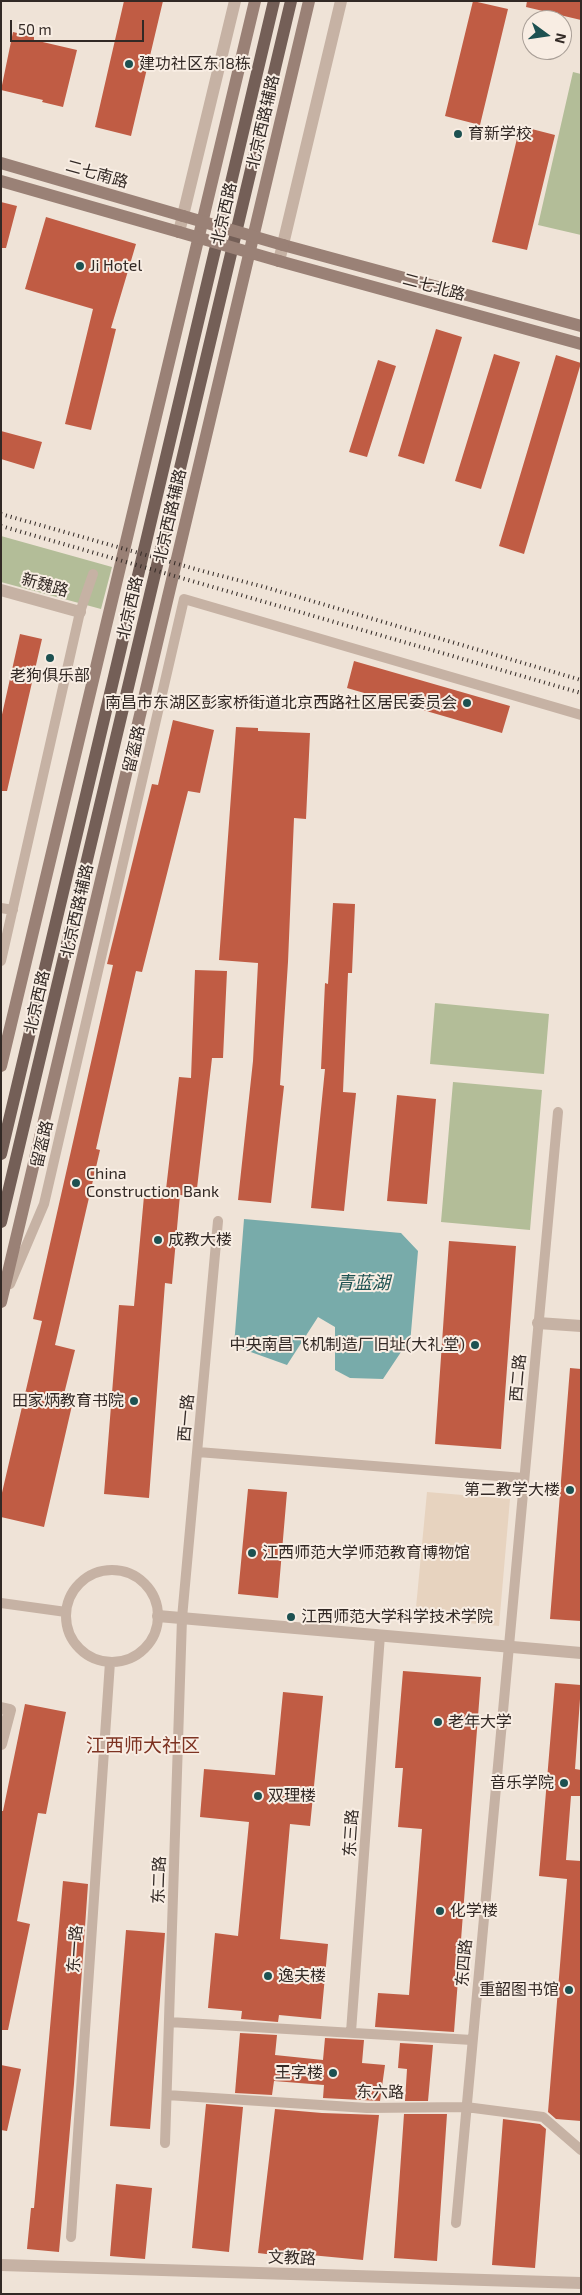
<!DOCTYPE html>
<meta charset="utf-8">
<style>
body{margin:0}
#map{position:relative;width:582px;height:2295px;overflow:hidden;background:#efe3d7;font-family:"Exo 2",sans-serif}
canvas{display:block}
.frame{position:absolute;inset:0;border:2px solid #322925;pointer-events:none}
.north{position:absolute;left:522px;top:10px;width:50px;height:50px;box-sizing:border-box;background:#f8ede3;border:1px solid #a99f97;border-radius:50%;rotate:104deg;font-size:14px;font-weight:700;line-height:20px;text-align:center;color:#322925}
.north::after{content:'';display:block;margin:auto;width:18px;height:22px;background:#1d5151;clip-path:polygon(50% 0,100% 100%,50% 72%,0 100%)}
.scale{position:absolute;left:10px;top:20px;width:134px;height:22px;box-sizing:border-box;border:2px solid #322925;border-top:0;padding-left:6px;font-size:15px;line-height:18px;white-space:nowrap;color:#322925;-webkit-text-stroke:4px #f8ede3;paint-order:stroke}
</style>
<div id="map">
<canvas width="582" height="2295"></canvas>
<div class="frame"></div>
<div class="north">N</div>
<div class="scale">50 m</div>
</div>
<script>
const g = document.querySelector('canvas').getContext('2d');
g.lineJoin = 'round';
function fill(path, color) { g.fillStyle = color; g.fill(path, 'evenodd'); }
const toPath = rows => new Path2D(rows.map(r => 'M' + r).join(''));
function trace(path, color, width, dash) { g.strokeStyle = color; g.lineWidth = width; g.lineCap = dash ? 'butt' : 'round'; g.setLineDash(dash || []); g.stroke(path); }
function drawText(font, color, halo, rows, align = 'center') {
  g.font = font + ' "Exo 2","Noto Sans SC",sans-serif'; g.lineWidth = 4; g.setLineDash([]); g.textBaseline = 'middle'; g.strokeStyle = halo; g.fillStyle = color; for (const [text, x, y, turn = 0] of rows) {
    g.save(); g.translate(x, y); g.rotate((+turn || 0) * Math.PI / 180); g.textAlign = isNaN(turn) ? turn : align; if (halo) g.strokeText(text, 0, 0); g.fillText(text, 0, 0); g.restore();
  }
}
fill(toPath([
 [573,72,581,74,581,235,538,225],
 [1,536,112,567,101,609,1,582],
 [435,1003,549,1014,544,1074,430,1064],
 [453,1082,542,1090,530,1230,441,1222]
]), '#b3bd98');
fill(toPath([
 [427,1492,510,1499,499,1626,415,1618]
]), '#e7d3bf');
fill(toPath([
 [244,1219,401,1233,418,1251,410,1344,401,1352,383,1379,350,1378,335,1370,335,1327,318,1317,287,1365,234,1346]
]), '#78abaa');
fill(toPath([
 [124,1,163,1,131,136,95,127],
 [473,1,508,9,480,125,445,116],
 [527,1,581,1,581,20,526,7],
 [13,32,34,37,34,40,77,50,63,107,42,102,43,100,1,90],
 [520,126,555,135,527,250,492,242],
 [1,202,17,206,6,248,1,248],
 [46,217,136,244,111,328,116,329,91,430,65,424,93,309,25,289],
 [436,329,462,337,424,464,398,456],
 [494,354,520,362,481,489,455,481],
 [556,355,581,363,524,554,499,546],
 [378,360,396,366,367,457,349,452],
 [1,431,42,442,34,469,1,459],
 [20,634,42,639,7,791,1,791,1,719],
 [354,661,510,706,502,733,347,688],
 [173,720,214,730,200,793,188,791,142,972,136,971,96,1149,100,1150,55,1345,75,1350,63,1398,73,1401,44,1527,1,1517,1,1497,42,1321,33,1319,113,965,107,964,152,784,158,785],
 [236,727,258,728,258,731,310,733,306,819,294,818,288,962,280,1085,284,1086,271,1203,238,1200,253,1061,258,963,219,960],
 [333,903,355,904,352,973,348,973,343,1092,356,1093,344,1211,311,1208,325,1069,321,1069,325,983,328,984],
 [195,970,227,971,223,1058,212,1058,196,1197,180,1195,172,1284,165,1283,149,1498,104,1494,119,1305,134,1306,144,1196,165,1198,179,1077,191,1078],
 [397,1095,436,1099,427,1204,387,1201],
 [449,1241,516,1246,501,1449,435,1444],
 [570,1368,581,1369,581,1621,550,1619],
 [248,1489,287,1492,278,1598,238,1594],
 [403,1671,481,1677,454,2032,375,2027,378,1993,409,1995,422,1829,398,1827,403,1768,395,1768],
 [555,1683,581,1685,575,1769,581,1770,581,1796,571,1796,566,1860,581,1861,581,2121,556,2119,548,2112,567,1879,539,1876],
 [283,1692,323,1696,310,1826,290,1824,280,1939,328,1944,321,2019,279,2015,278,2022,241,2019,242,2011,208,2008,215,1933,238,1936,249,1822,200,1817,204,1769,275,1775],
 [25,1704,66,1712,46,1814,38,1813,17,1921,30,1924,8,2030,1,2030,1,1811,3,1811],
 [63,1881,88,1884,74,2084,59,2252,27,2249,31,2208,34,2208],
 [126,1930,165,1933,150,2129,110,2126],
 [240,2033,277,2035,275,2055,323,2060,325,2038,364,2040,362,2063,385,2065,380,2101,323,2098,324,2085,274,2081,272,2095,235,2093],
 [400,2043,433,2045,428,2101,405,2101,407,2069,398,2068],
 [1,2065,21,2069,7,2131,1,2130],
 [206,2104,243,2107,229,2252,192,2248],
 [275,2109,322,2113,379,2115,363,2260,300,2254,299,2258,258,2253],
 [404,2114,447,2114,437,2261,394,2258],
 [503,2119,540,2124,546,2129,535,2268,492,2265],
 [116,2184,152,2188,145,2259,110,2256]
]), '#c05c44');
trace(toPath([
 [1,908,13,910],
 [1,961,80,612,93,574],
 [10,1284,44,1204,184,599,581,715],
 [198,1452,524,1478],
 '66 1616a46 46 0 1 1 92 0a46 46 0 1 1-92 0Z',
 [1,1603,66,1612],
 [169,2022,472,2040],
 [351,2032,380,1635],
 [167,2095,367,2108,466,2107,543,2117,581,2150],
 [165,2143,182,1618,218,1221],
 [456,2223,558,1112],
 [71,2237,110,1662]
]), '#c6b2a4', 10);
trace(toPath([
 [538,1323,581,1326],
 [158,1616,581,1653]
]), '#c6b2a4', 12);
trace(toPath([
 [179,232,235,1],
 [279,261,341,1],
 [1,590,80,612],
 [1,1708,10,1710,1,1744],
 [1,2265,581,2283]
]), '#c6b2a4', 12);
trace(toPath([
 [1,163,183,216],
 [1,181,179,232],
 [283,245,581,326],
 [279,261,581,344],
 [1,1066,255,1],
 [1,1302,309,1]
]), '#9a8176', 12);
trace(toPath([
 [1,1154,274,1],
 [1,1222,291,1]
]), '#745f57', 12);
trace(toPath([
 [1,514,206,572,261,586,581,680],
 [1,526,581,693]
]), '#322925', 4, [1, 4]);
trace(toPath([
 [183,216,283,245],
 [179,232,279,261]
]), '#9a8176', 12);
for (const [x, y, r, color] of [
 [129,64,5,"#1d5151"],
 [458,134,5,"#1d5151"],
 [80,266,5,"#1d5151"],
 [50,658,5,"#1d5151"],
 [467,703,5,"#1d5151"],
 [76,1183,5,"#1d5151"],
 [158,1240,5,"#1d5151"],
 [475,1345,5,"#1d5151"],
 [134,1401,5,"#1d5151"],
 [570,1490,5,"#1d5151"],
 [252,1553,5,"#1d5151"],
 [291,1617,5,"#1d5151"],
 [438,1722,5,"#1d5151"],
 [564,1783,5,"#1d5151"],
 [258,1796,5,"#1d5151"],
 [440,1911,5,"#1d5151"],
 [268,1976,5,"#1d5151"],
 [569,1990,5,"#1d5151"],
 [333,2073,5,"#1d5151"]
]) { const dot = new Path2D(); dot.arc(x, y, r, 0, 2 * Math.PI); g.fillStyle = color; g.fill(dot); trace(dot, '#f8ede3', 2); }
drawText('16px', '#322925', '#f8ede3', [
 ["建功社区东18栋",139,64],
 ["育新学校",468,134],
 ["Ji Hotel",90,266],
 ["老狗俱乐部",50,676,"center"],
 ["南昌市东湖区彭家桥街道北京西路社区居民委员会",457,703,"right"],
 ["China",86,1174],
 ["Construction Bank",86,1192],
 ["成教大楼",168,1240],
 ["中央南昌飞机制造厂旧址(大礼堂)",465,1345,"right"],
 ["田家炳教育书院",124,1401,"right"],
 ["第二教学大楼",560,1490,"right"],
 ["江西师范大学师范教育博物馆",262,1553],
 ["江西师范大学科学技术学院",301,1617],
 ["老年大学",448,1722],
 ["音乐学院",554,1783,"right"],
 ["双理楼",268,1796],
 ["化学楼",450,1911],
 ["逸夫楼",278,1976],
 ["重韶图书馆",559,1990,"right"],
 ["王字楼",323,2073,"right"]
], 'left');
drawText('16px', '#322925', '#f8ede3', [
 ["北京西路辅路",263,122,-77],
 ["二七南路",97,174,16],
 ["北京西路",224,214,-77],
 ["二七北路",434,287,15],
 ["北京西路辅路",170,516,-77],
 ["新魏路",45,585,16],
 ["北京西路",130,608,-77],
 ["留盔路",134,749,-77],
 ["北京西路辅路",77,911,-77],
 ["北京西路",37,1002,-77],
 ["留盔路",42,1144,-77],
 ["西二路",518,1378,-85],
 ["西一路",186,1418,-85],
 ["东三路",351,1833,-86],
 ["东二路",159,1880,-88],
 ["东一路",75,1949,-86],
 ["东四路",464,1963,-85],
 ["东六路",380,2092,1],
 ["文教路",292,2258,2]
]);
drawText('italic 18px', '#1d5151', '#f8ede3', [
 ["青蓝湖",363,1283]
]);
drawText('19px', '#7d3322', '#f8ede3', [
 ["江西师大社区",143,1746]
]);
</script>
